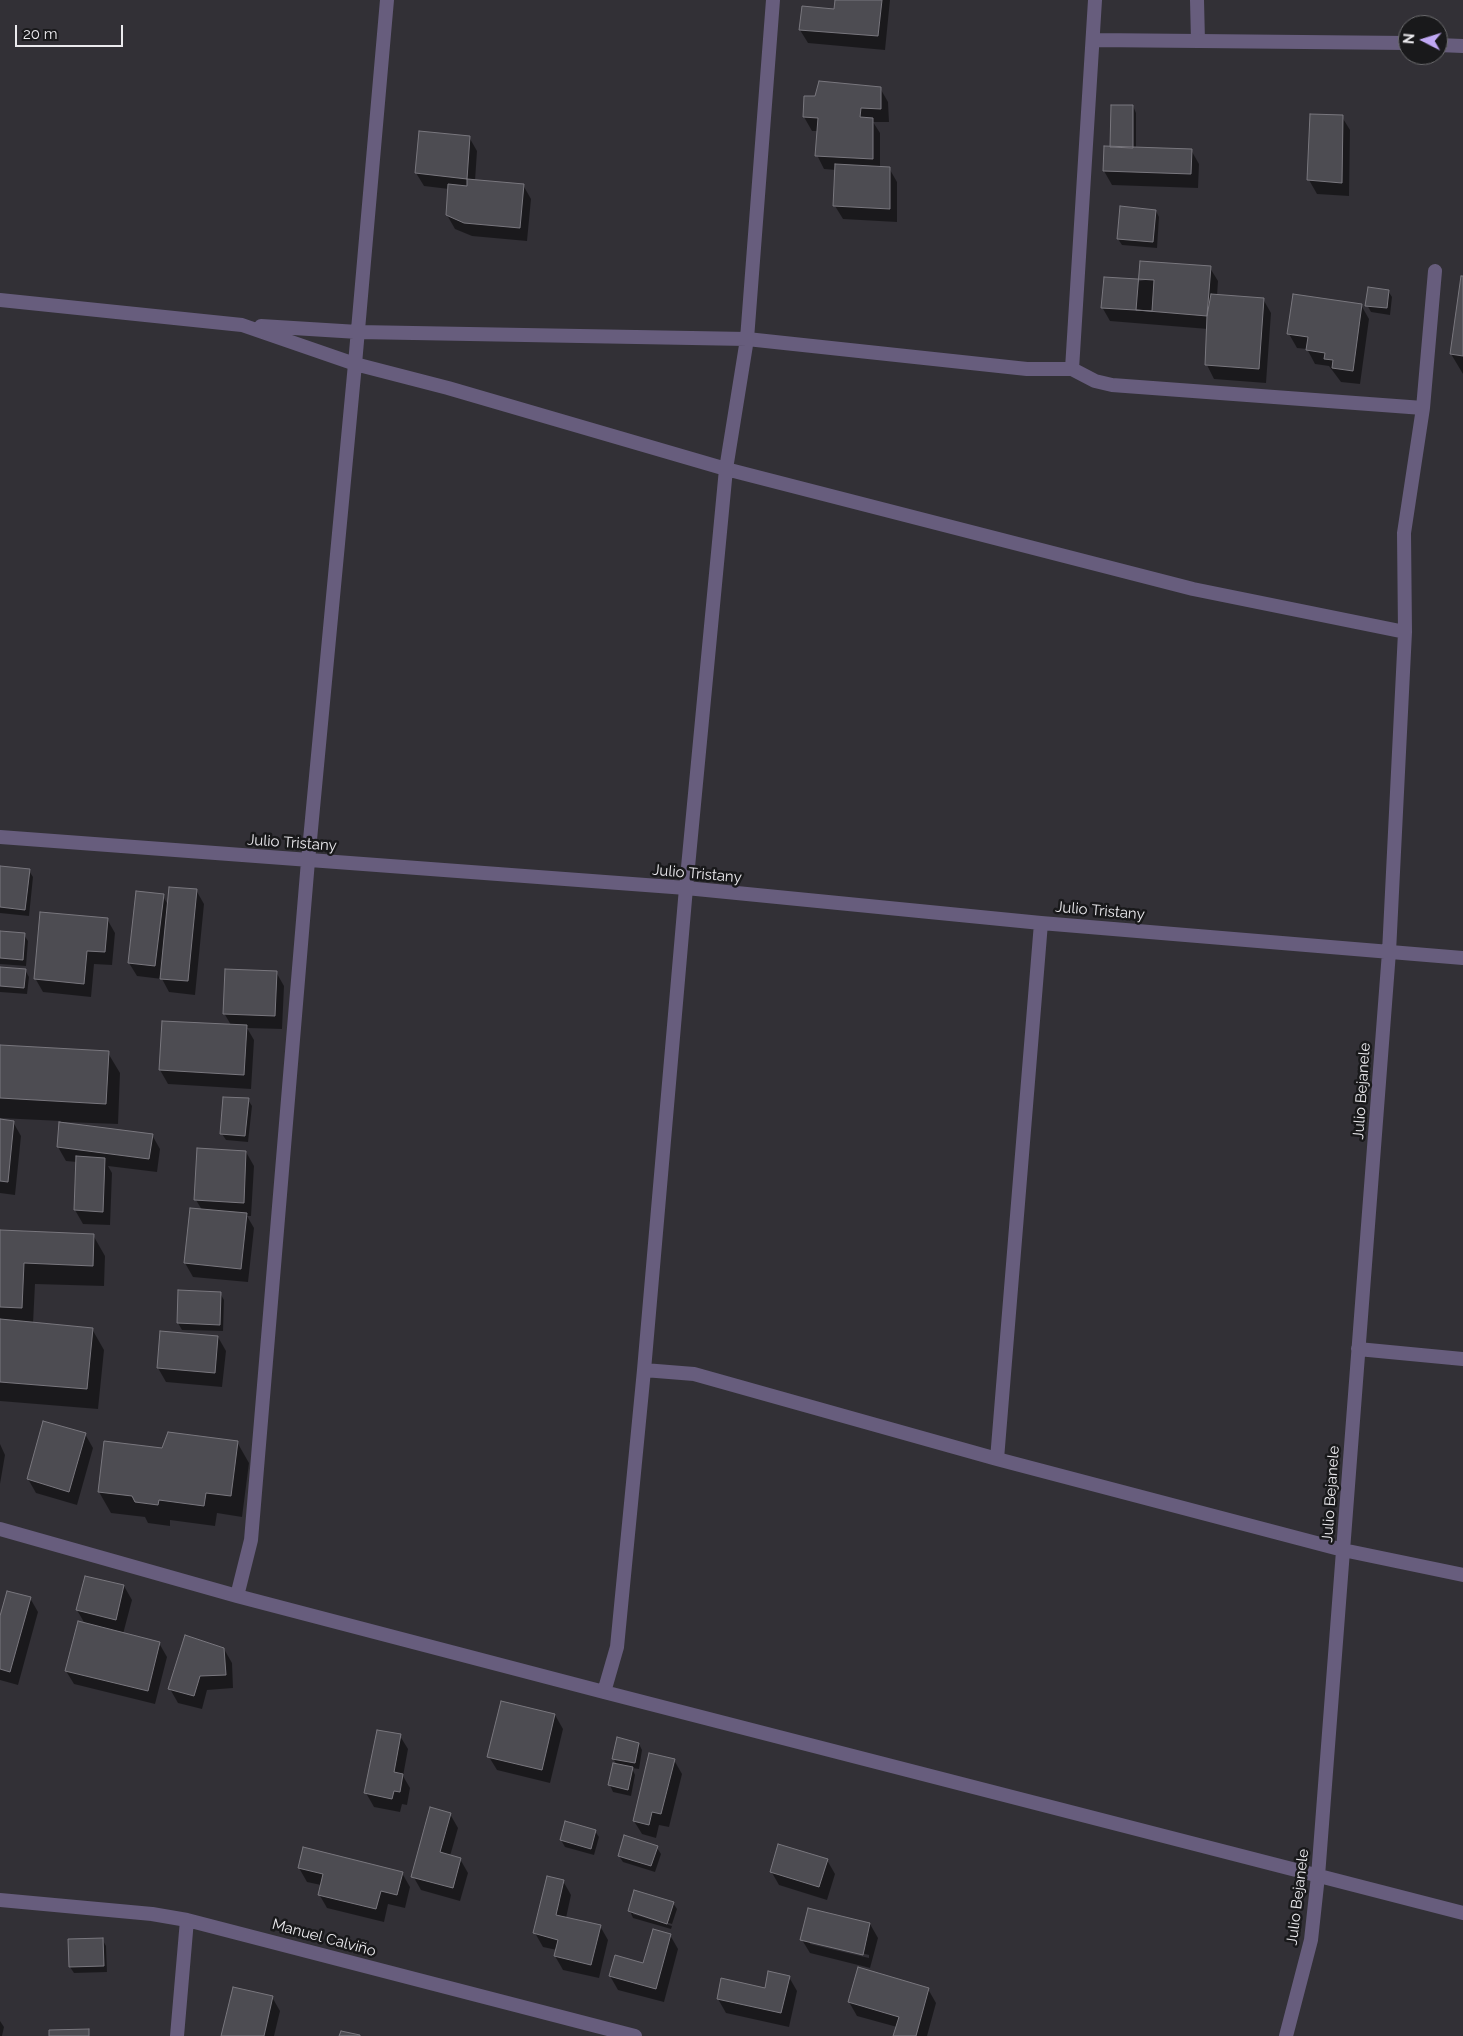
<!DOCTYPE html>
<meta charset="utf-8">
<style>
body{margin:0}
#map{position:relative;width:1463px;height:2036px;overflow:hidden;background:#323036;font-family:Raleway,sans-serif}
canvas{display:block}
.north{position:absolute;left:1398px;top:15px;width:50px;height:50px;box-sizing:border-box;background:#19191b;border:1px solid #6d6d6f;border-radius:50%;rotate:275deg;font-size:14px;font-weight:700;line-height:20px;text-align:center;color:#ebeaee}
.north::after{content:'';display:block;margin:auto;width:18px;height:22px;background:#c0a8f4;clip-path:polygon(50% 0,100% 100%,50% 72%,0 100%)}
.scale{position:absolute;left:15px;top:25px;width:108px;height:22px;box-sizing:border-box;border:2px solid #ebeaee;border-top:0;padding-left:6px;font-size:15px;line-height:18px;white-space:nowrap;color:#ebeaee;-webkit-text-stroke:4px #19191b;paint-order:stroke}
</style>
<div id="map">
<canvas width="1463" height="2036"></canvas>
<div class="north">N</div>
<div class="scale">20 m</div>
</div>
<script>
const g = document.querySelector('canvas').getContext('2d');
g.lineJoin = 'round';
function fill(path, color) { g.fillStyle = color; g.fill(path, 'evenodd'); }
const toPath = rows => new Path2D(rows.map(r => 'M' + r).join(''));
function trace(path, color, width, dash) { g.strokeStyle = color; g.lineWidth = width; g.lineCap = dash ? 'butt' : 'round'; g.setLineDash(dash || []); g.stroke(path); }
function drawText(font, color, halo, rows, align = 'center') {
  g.font = font + ' Raleway,sans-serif'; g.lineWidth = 5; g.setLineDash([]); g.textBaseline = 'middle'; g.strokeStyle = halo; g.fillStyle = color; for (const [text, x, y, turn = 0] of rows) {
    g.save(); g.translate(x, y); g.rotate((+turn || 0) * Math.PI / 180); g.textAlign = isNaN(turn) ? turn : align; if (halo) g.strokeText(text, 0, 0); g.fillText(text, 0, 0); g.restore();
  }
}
fill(toPath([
 [836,0,890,0,885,50,808,43,800,30,835,11],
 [880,88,888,102,889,122,873,122,880,133,880,168,889,168,897,182,897,222,843,219,835,206,836,170,824,169,817,155,818,131,812,131,804,117,816,98],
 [1133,106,1136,113,1136,148,1191,150,1199,164,1198,188,1112,185,1104,171,1111,148],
 [1342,117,1350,130,1349,196,1317,194,1309,180],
 [469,137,477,151,475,181,523,185,531,199,527,241,472,236,455,229,447,215,449,189,424,186,416,173],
 [1156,211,1159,217,1157,248,1122,245,1118,239],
 [1210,268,1218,281,1217,296,1263,299,1271,313,1266,383,1214,379,1207,365,1208,329,1110,321,1102,307,1140,281],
 [1463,277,1463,374,1451,354],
 [1388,291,1392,297,1390,315,1371,312,1367,305],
 [1361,305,1369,319,1360,384,1341,382,1329,366,1315,364,1307,349,1297,348,1289,334],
 [0,868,29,871,33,877,29,916,0,913],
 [196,890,204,904,195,995,169,992,162,979,137,976,129,963,163,896,168,905],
 [107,919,115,933,112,965,94,964,91,997,43,992,35,978],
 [0,932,24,935,28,941,26,966,0,964],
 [0,969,25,970,29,977,27,994,0,992],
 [276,972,284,986,282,1029,247,1028,254,1040,251,1089,168,1084,160,1070,163,1022,231,1025,224,1013],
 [0,1047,108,1053,120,1073,118,1124,65,1122,65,1124,152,1135,160,1149,157,1172,108,1166,112,1173,110,1225,83,1224,75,1210,77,1162,66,1161,58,1147,61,1121,0,1118],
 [248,1100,252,1106,248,1142,226,1140,222,1134],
 [0,1121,13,1122,21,1136,15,1195,0,1193],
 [246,1152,254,1166,251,1216,247,1216,254,1228,248,1282,193,1277,185,1263,202,1210,196,1200],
 [0,1231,93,1235,105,1256,104,1286,35,1284,33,1324,92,1329,104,1350,98,1409,0,1401],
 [220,1293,224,1300,223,1331,182,1330,178,1323],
 [218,1337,226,1351,222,1387,166,1382,158,1368],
 [85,1434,93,1448,77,1505,36,1493,28,1479],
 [105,1442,163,1449,237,1442,249,1463,242,1517,217,1513,215,1526,170,1520,170,1526,148,1523,145,1517,111,1513,99,1492],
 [0,1444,5,1455,0,1484],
 [124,1586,132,1600,123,1634,159,1643,167,1657,155,1704,74,1684,66,1671,85,1624,77,1610],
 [30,1598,38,1612,18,1685,0,1680,0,1621],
 [224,1649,232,1663,233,1688,207,1690,202,1709,178,1703,170,1689],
 [555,1715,563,1729,550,1783,497,1770,489,1757],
 [400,1736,408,1749,403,1776,410,1788,407,1805,402,1804,400,1812,374,1807,366,1793],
 [639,1744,642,1750,639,1769,632,1768,635,1775,631,1796,613,1792,610,1785,617,1765,613,1758],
 [674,1760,682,1774,669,1827,659,1825,656,1838,642,1834,634,1821],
 [450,1814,458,1828,450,1856,460,1859,468,1873,460,1901,421,1890,413,1876],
 [595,1831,599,1837,594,1855,565,1847,561,1840],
 [657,1848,661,1854,655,1872,623,1862,619,1856],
 [827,1860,835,1874,827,1900,779,1885,771,1871],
 [299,1868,402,1873,410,1887,405,1908,388,1904,384,1922,327,1908,319,1894,321,1885,307,1882],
 [563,1881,571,1895,566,1918,600,1926,608,1940,599,1978,563,1970,555,1956,557,1950,543,1947,535,1933],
 [673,1903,677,1909,672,1924,633,1912,633,1914,672,1926,671,1929,633,1918,630,1911],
 [870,1924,878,1938,870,1968,810,1953,802,1940],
 [810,1941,869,1955,869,1958,810,1944],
 [670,1935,678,1949,664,2002,618,1990,610,1976,644,1964],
 [102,1939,106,1946,107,1972,74,1973,70,1967],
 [789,1977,797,1991,789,2027,726,2013,718,1999,766,1989],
 [928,1989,936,2003,927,2036,894,2036,897,2027,857,2016,849,2002],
 [272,1997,280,2011,274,2036,223,2036],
 [0,2021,4,2027,2,2036,0,2036]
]), '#0007');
const building = toPath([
 [835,0,882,0,878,36,799,30,802,6,834,9,835,0],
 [819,81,881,87,881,109,861,108,860,117,873,118,873,159,815,156,818,118,803,117,804,96,815,96,819,81],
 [1111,105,1133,105,1133,148,1110,147,1111,105],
 [1310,114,1343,115,1342,183,1307,180,1310,114],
 [419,131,470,136,467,179,415,173,419,131],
 [1104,146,1192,149,1191,174,1103,171,1104,146],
 [835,164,890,167,890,209,833,206,835,164],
 [467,179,524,184,520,228,464,223,446,215,448,184,467,186,467,179],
 [1120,206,1156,210,1153,242,1117,239,1120,206],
 [1140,261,1211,266,1207,316,1136,310,1140,261],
 [1461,276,1463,276,1463,356,1450,354,1461,276],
 [1104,277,1154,280,1152,311,1101,308,1104,277],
 [1368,287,1389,290,1387,308,1365,306,1368,287],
 [1211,294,1264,298,1259,369,1205,365,1207,316,1211,294],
 [1293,294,1362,304,1353,371,1332,368,1333,360,1324,359,1325,353,1306,350,1308,337,1287,334,1293,294],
 [0,866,30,869,25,910,0,907,0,866],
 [169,887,197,889,188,981,160,979,169,887],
 [136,891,164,894,155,966,128,963,136,891],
 [40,912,108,918,105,952,87,951,84,984,34,979,40,912],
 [0,931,25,933,23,960,0,958,0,931],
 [0,967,26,969,24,988,0,986,0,967],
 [225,969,277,971,275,1016,223,1014,225,969],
 [162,1021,247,1025,244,1075,159,1070,162,1021],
 [0,1045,109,1051,106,1104,0,1098,0,1045],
 [223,1097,249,1098,245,1136,220,1134,223,1097],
 [0,1119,14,1121,8,1182,0,1181,0,1119],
 [59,1122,153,1134,149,1159,57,1147,59,1122],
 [197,1148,246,1151,244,1203,194,1200,197,1148],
 [76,1156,105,1158,103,1212,74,1210,76,1156],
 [190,1208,247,1213,241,1269,184,1263,190,1208],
 [0,1230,94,1234,93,1266,24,1263,22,1308,0,1307,0,1230],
 [178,1290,221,1292,220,1325,177,1323,178,1290],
 [0,1319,93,1328,87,1389,0,1382,0,1319],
 [160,1331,218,1336,215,1373,157,1368,160,1331],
 [43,1421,86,1433,69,1492,27,1479,43,1421],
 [168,1432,238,1441,231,1496,206,1493,204,1506,159,1500,158,1505,135,1502,132,1496,98,1492,104,1441,162,1448,168,1432],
 [85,1576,124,1585,116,1620,76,1610,85,1576],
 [7,1591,31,1597,10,1672,0,1669,0,1616,7,1591],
 [78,1621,160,1642,148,1691,65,1671,78,1621],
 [185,1635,224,1648,226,1675,200,1676,194,1696,168,1689,185,1635],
 [501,1701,555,1714,542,1770,487,1757,501,1701],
 [377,1730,401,1734,394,1772,403,1774,400,1792,394,1791,392,1799,364,1793,377,1730],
 [617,1737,639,1743,635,1763,612,1759,617,1737],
 [649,1753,675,1759,661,1814,652,1812,649,1825,633,1821,649,1753],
 [613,1763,633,1767,628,1790,608,1785,613,1763],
 [430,1807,451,1813,440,1852,461,1858,453,1888,411,1877,430,1807],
 [565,1821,596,1830,591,1849,560,1840,565,1821],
 [624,1835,658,1846,651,1866,618,1856,624,1835],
 [778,1844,828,1859,819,1887,770,1872,778,1844],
 [303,1847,403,1872,397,1895,381,1891,376,1909,318,1895,323,1874,298,1868,303,1847],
 [547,1876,564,1880,556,1915,601,1925,591,1965,554,1956,558,1940,533,1933,547,1876],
 [634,1890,674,1902,667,1924,628,1911,634,1890],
 [808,1908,870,1923,863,1955,800,1940,808,1908],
 [653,1929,671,1934,656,1989,609,1976,615,1955,643,1963,653,1929],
 [103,1938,104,1966,69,1967,68,1939,103,1938],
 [858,1967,929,1988,916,2036,893,2036,899,2017,848,2002,858,1967],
 [768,1971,790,1976,781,2013,717,1999,721,1978,765,1988,768,1971],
 [233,1987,273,1996,264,2036,221,2036,233,1987],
 [89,2029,89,2036,49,2036,49,2030,89,2029],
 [341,2031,360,2035,360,2036,339,2036,341,2031]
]);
fill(building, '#4d4c52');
trace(building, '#79777e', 1);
trace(toPath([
 [1197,0,1198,41]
]), '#675d7d', 14);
trace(toPath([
 [1094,40,1408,43],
 [1438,45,1463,46],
 [0,300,242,325,355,364,448,388,726,469,1193,589,1405,632],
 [261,326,358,332,747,339,1027,369,1072,369,1095,381,1112,385,1423,408],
 [1072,369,1095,0],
 [0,837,686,888,1041,923,1463,958],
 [1358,1349,1463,1359],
 [644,1370,694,1374,997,1459,1343,1550,1463,1575],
 [997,1459,1041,923],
 [0,1529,237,1596,604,1692,1463,1913],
 [237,1596,251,1540,308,861,355,364,387,0],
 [604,1692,617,1647,644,1370,686,888,726,469,747,339,773,0],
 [0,1900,152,1914,187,1920,635,2036],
 [177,2036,187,1920],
 [1286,2036,1311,1940,1318,1876,1389,952,1405,632,1404,533,1423,408,1435,271]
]), '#675d7d', 14);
drawText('15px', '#ebeaee', '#19191b', [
 ["Julio Tristany",292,843,4],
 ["Julio Tristany",697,874,5],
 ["Julio Tristany",1100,911,5],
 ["Julio Bejanele",1362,1091,-86],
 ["Julio Bejanele",1331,1494,-86],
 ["Julio Bejanele",1298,1897,-83],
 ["Manuel Calviño",324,1938,15]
]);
</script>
